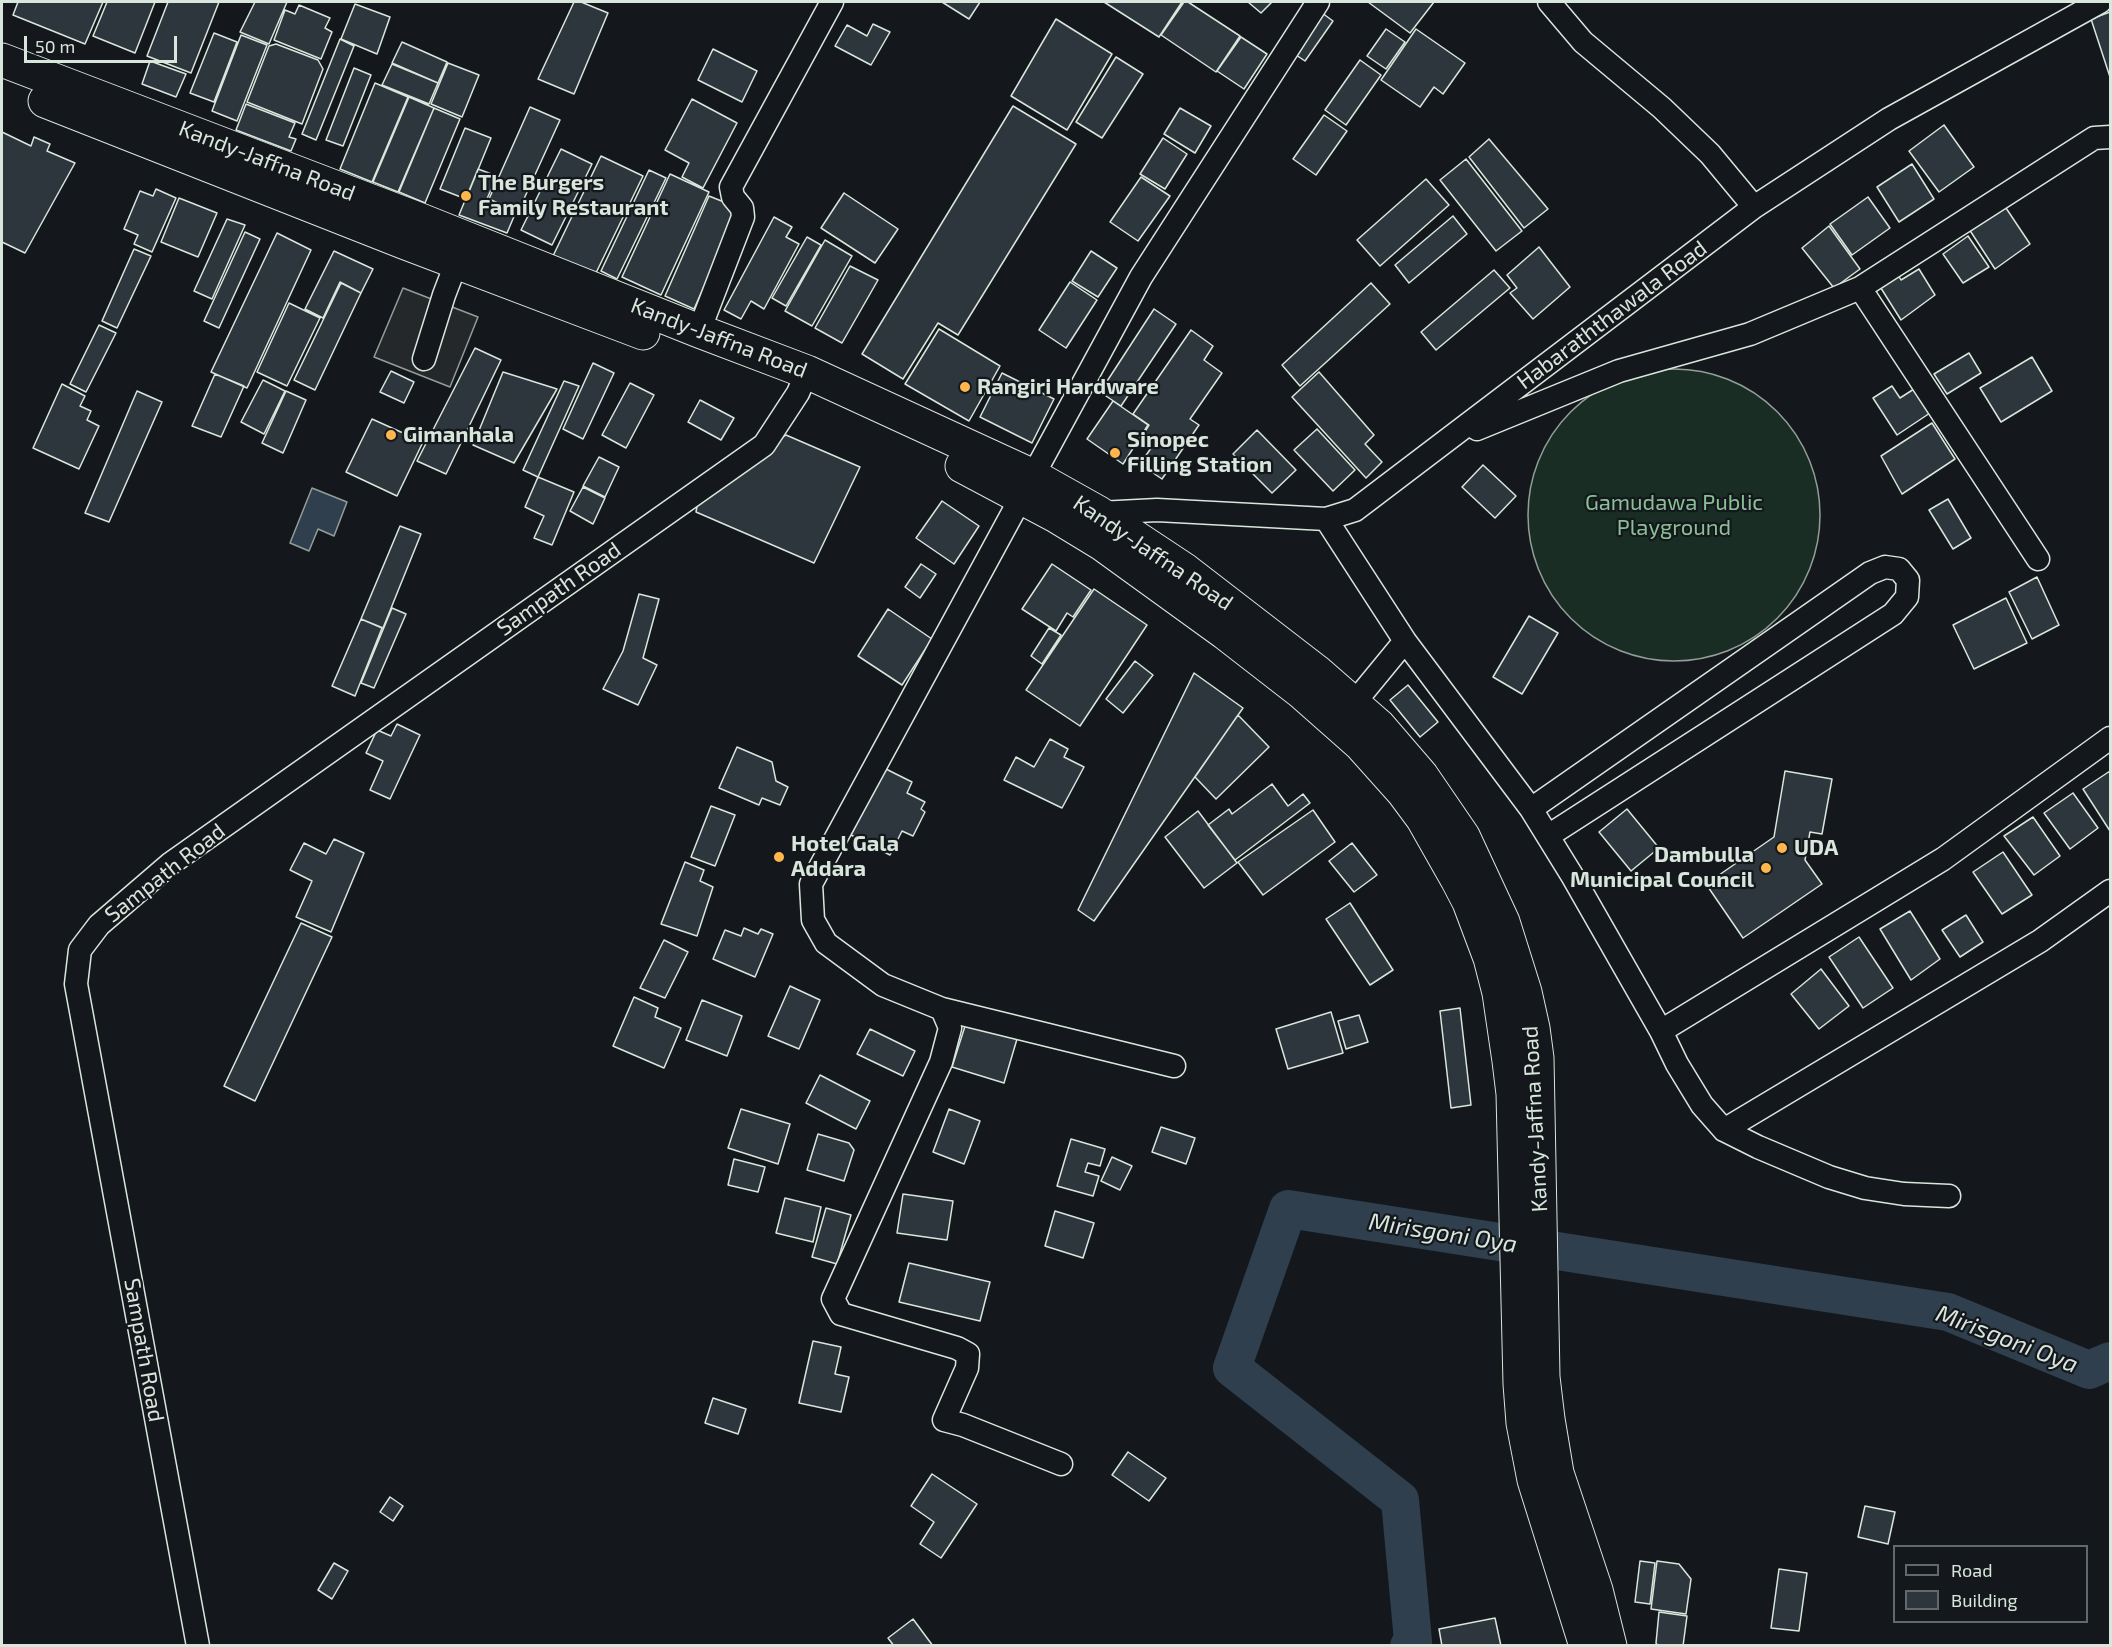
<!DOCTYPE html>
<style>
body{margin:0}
#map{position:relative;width:2112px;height:1647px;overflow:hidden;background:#14181c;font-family:"Exo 2",sans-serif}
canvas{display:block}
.frame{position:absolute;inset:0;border:3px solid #d8e6dc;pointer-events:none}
.legend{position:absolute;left:1893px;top:1545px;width:195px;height:78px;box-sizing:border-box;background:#14181c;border:2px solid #626a69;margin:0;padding:8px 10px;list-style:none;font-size:18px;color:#d8e6dc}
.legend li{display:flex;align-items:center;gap:12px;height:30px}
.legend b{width:30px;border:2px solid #626a69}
.scale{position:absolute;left:24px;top:36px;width:153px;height:27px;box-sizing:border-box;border:3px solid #d8e6dc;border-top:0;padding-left:8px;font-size:18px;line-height:21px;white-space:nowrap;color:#d8e6dc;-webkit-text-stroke:4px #14181c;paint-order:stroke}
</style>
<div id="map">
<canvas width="2112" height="1647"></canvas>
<div class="frame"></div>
<ul class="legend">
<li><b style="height:8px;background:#14181c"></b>Road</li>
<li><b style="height:16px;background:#2c363c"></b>Building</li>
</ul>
<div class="scale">50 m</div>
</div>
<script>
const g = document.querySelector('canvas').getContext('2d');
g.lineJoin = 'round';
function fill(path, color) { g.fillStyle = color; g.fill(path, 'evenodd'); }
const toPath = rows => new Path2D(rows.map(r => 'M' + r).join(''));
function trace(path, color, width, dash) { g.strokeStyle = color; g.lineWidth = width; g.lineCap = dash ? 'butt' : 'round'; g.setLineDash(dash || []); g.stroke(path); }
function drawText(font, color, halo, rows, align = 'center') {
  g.font = font + ' "Exo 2",sans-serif'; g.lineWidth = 4.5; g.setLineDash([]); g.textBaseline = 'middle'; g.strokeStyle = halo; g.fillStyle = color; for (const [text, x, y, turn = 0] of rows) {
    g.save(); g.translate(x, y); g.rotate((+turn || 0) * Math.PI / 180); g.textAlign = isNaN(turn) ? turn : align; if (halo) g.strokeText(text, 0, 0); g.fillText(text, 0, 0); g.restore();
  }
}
const green = toPath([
 '1528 515a146 146 0 1 1 292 0a146 146 0 1 1-292 0Z'
]);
fill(green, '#1a2d24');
trace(green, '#939e99', 1.5);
const parking = toPath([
 [403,288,478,317,450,387,374,357,403,288]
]);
fill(parking, '#24282b');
trace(parking, '#939e99', 1.5);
const water = toPath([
 [312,488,347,502,334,536,318,529,309,551,290,543,312,488]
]);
fill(water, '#2f3f4d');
trace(water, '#939e99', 1.5);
trace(toPath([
 [1409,1646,1413,1641,1400,1500,1232,1368,1288,1209,1948,1312,2089,1370,2110,1361]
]), '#2f3f4d', 38);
const building = toPath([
 [18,2,103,2,85,44,13,15,18,2],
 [107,2,155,2,135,53,93,36,107,2],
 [168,2,219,2,191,73,147,56,168,2],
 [255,2,287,2,269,44,240,32,255,2],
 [574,2,581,2,608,13,574,94,538,79,574,2],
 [942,2,980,2,969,19,942,2],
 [1104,2,1182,2,1159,37,1104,2],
 [1184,2,1188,2,1240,36,1216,72,1161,35,1184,2],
 [1248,2,1272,2,1261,13,1248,2],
 [1368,2,1434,2,1410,33,1368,2],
 [355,4,390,17,377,54,341,39,355,4],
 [299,5,330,18,325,28,332,32,321,59,274,40,285,10,295,14,299,5],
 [1318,10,1333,21,1305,61,1290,51,1318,10],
 [2110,12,2110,77,2091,19,2110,12],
 [1056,19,1112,54,1067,130,1011,96,1056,19],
 [873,24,890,32,871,65,835,46,847,25,867,36,873,24],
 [1386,29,1405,42,1386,69,1367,56,1386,29],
 [1416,29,1465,63,1443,94,1434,87,1420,107,1381,80,1416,29],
 [214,33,237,42,214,102,190,93,214,33],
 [241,35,267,45,237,121,212,111,241,35],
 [1241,37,1267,54,1244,89,1217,71,1241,37],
 [340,39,354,46,316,140,302,134,340,39],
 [402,42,447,62,438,83,392,63,402,42],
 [276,44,318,60,323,69,302,124,247,102,269,46,276,44],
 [713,49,757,71,742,102,698,80,713,49],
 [1116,57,1143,74,1102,138,1076,122,1116,57],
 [1360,60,1381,75,1346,125,1325,110,1360,60],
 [150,61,186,74,176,97,142,84,150,61],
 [448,63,479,75,462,117,431,104,448,63],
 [392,64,438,83,429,104,382,85,392,64],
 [354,68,371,75,343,146,326,140,354,68],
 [375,83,408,97,372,182,340,169,375,83],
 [409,97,434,108,398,192,373,182,409,97],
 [692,99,737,123,703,188,682,177,689,163,665,150,692,99],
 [246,104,295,123,289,137,296,139,291,151,236,130,246,104],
 [1013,106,1076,144,958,335,938,323,903,379,862,354,1013,106],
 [530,107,560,120,518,212,489,199,530,107],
 [434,108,460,119,425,203,399,192,434,108],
 [1180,108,1211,126,1195,153,1164,134,1180,108],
 [1324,115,1347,131,1316,175,1293,159,1324,115],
 [1944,125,1974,167,1939,192,1909,151,1944,125],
 [465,128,491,138,466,199,440,189,465,128],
 [2,132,31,146,34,137,50,144,47,151,75,163,25,253,2,242,2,132],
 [1163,138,1187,154,1165,189,1140,174,1163,138],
 [1489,139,1548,209,1524,228,1469,157,1489,139],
 [561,149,592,164,552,245,521,230,561,149],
 [601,156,643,176,595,275,553,256,601,156],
 [1466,159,1522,231,1496,251,1440,180,1466,159],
 [1912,164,1934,199,1899,222,1877,187,1912,164],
 [478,169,497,176,486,201,515,214,507,233,459,215,478,169],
 [649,170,666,178,617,279,601,271,649,170],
 [670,174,709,192,661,295,622,277,670,174],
 [1141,177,1170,196,1138,241,1110,222,1141,177],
 [1426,179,1449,205,1380,266,1357,240,1426,179],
 [156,189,176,198,152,252,134,244,138,235,124,229,140,191,153,196,156,189],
 [844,193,898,229,875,263,821,228,844,193],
 [709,196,739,208,694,309,665,296,709,196],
 [1868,197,1890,228,1852,255,1830,224,1868,197],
 [179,198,217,213,198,257,161,242,179,198],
 [2004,205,2030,244,1995,269,1969,229,2004,205],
 [1453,216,1467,234,1409,283,1395,265,1453,216],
 [774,217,792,227,786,237,799,244,764,309,751,301,741,319,724,310,774,217],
 [227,219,245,225,212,299,194,291,227,219],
 [1829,226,1860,269,1834,288,1802,248,1829,226],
 [245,232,260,239,219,328,204,321,245,232],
 [277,233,311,250,247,388,211,372,277,233],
 [1968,236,1989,267,1963,283,1943,254,1968,236],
 [807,237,821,245,786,306,772,298,807,237],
 [825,240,852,256,812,326,785,311,825,240],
 [1539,247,1570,287,1533,319,1510,293,1517,288,1507,275,1539,247],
 [134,249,151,256,117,328,102,321,134,249],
 [334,251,373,269,361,293,340,282,323,318,305,309,334,251],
 [1091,251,1117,268,1098,297,1072,281,1091,251],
 [850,266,878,280,842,343,815,328,850,266],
 [1919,269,1935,295,1901,320,1879,285,1897,273,1901,280,1919,269],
 [1494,270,1510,288,1436,350,1421,332,1494,270],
 [1070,282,1097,300,1066,348,1039,330,1070,282],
 [341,283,361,293,315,390,294,380,341,283],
 [1371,283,1390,304,1300,386,1282,365,1371,283],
 [289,303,320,318,287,386,257,372,289,303],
 [1154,309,1176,324,1121,406,1100,392,1154,309],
 [99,325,116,333,86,392,70,384,99,325],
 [939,329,1000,366,969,421,905,384,939,329],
 [1191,330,1213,346,1204,360,1222,373,1190,419,1199,425,1162,479,1140,464,1156,441,1144,433,1149,425,1133,414,1191,330],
 [475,348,501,360,446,474,417,461,475,348],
 [1969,353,1981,373,1947,394,1934,374,1969,353],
 [2032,357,2052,391,2001,422,1980,388,2032,357],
 [593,363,614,373,583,439,563,429,593,363],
 [391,371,414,382,404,403,380,392,391,371],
 [503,372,557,389,514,463,473,445,503,372],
 [1319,372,1374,435,1365,444,1382,462,1366,478,1292,397,1319,372],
 [1002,373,1054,399,1032,443,980,417,1002,373],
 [215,374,244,386,221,437,192,426,215,374],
 [263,380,285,391,264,434,241,422,263,380],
 [564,381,579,386,538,477,523,470,564,381],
 [630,383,654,395,626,448,602,435,630,383],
 [62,384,85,396,80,406,91,411,87,420,99,426,79,469,33,448,62,384],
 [1892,386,1900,398,1914,389,1930,413,1897,435,1873,398,1892,386],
 [137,391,162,402,109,522,85,513,137,391],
 [286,391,306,400,283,453,262,443,286,391],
 [700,400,734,418,721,440,688,422,700,400],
 [1113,401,1148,425,1123,464,1087,439,1113,401],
 [372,419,423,442,397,496,346,472,372,419],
 [1932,423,1955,459,1902,494,1881,456,1932,423],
 [1317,429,1355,470,1333,491,1294,450,1317,429],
 [1257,430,1296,470,1272,493,1233,454,1257,430],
 [786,435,860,467,814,563,696,512,699,495,786,435],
 [599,457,619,467,605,497,583,486,599,457],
 [1483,465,1516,496,1495,518,1462,487,1483,465],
 [538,477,574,492,552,545,534,538,544,516,525,507,538,477],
 [583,487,605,498,593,524,570,511,583,487],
 [1948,499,1971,538,1953,549,1929,510,1948,499],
 [942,501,979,526,954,564,916,538,942,501],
 [400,526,421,534,383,628,361,619,400,526],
 [921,564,936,574,920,598,905,587,921,564],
 [1052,564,1091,590,1073,617,1067,613,1056,631,1022,609,1052,564],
 [2037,577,2059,625,2032,639,2009,592,2037,577],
 [1094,589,1147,625,1080,726,1026,690,1094,589],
 [639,594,659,599,643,658,657,665,638,705,603,689,623,651,639,594],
 [2006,598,2027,643,1974,669,1953,625,2006,598],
 [392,608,406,614,374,688,361,683,392,608],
 [888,609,932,639,902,685,858,656,888,609],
 [1529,616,1558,633,1522,694,1493,677,1529,616],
 [361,619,382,628,355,696,332,686,361,619],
 [1049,628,1061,635,1042,664,1031,656,1049,628],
 [1135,661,1153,675,1123,713,1106,699,1135,661],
 [1194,673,1243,708,1094,921,1078,910,1194,673],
 [1408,685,1438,722,1420,737,1390,700,1408,685],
 [1238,715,1269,747,1216,799,1195,777,1238,715],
 [397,724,420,735,390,799,370,790,383,761,366,753,377,730,391,736,397,724],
 [1050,739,1068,749,1064,757,1084,767,1062,808,1004,780,1016,757,1034,767,1050,739],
 [737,747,772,762,776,781,788,787,780,805,762,798,759,805,719,788,737,747],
 [884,768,912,782,907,793,925,802,921,809,925,812,913,836,902,831,890,855,851,835,884,768],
 [1785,771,1832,779,1822,834,1810,832,1805,860,1822,884,1743,938,1706,884,1774,837,1785,771],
 [2110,771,2110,831,2083,789,2110,771],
 [1272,784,1288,806,1303,794,1310,803,1235,860,1208,825,1229,809,1232,814,1272,784],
 [2073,793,2098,828,2070,849,2044,813,2073,793],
 [711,806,735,815,715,866,691,857,711,806],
 [1627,809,1659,848,1631,871,1599,832,1627,809],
 [1313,810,1335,842,1263,895,1238,862,1313,810],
 [1198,811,1237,863,1204,888,1165,837,1198,811],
 [2033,817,2060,856,2034,875,2004,836,2033,817],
 [334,839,364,853,331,932,296,917,312,881,290,870,304,843,326,854,334,839],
 [1352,843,1377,875,1354,892,1329,861,1352,843],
 [2003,852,2032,895,2002,914,1973,872,2003,852],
 [685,862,704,870,700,881,713,887,697,936,661,924,685,862],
 [1350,903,1393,970,1370,985,1326,919,1350,903],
 [1910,911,1940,959,1911,980,1880,929,1910,911],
 [1966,915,1983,942,1960,957,1942,930,1966,915],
 [301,923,332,937,255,1101,224,1086,301,923],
 [744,928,758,934,761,929,773,934,755,977,713,959,725,930,741,936,744,928],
 [1859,937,1893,988,1863,1008,1829,957,1859,937],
 [664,940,688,952,665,998,640,988,664,940],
 [1821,969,1849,1006,1819,1029,1791,994,1821,969],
 [790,986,820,1000,799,1049,768,1036,790,986],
 [634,997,658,1008,655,1017,681,1028,664,1068,613,1046,634,997],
 [702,1000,742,1016,727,1056,686,1040,702,1000],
 [1460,1008,1471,1105,1451,1108,1440,1011,1460,1008],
 [1331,1012,1343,1053,1288,1069,1276,1029,1331,1012],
 [1359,1015,1368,1042,1346,1049,1338,1021,1359,1015],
 [966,1023,1017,1039,1004,1083,952,1067,966,1023],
 [870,1029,915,1051,903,1076,857,1054,870,1029],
 [820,1075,870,1101,856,1129,806,1103,820,1075],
 [741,1109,790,1124,778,1164,728,1148,741,1109],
 [949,1109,980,1121,964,1164,933,1152,949,1109],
 [1161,1127,1195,1138,1186,1164,1152,1152,1161,1127],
 [818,1134,849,1143,854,1150,844,1181,807,1170,818,1134],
 [1071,1139,1105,1149,1100,1166,1088,1163,1085,1172,1099,1176,1093,1196,1057,1186,1071,1139],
 [1112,1157,1132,1166,1120,1190,1101,1181,1112,1157],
 [734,1159,765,1167,758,1192,728,1185,734,1159],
 [903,1194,953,1201,947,1240,897,1233,903,1194],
 [785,1198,821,1207,813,1242,776,1233,785,1198],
 [826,1208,851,1215,837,1264,812,1257,826,1208],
 [1055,1211,1094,1223,1083,1258,1045,1246,1055,1211],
 [909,1263,990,1282,980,1321,899,1302,909,1263],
 [813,1341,841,1347,835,1374,849,1377,841,1412,799,1403,813,1341],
 [713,1398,746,1409,738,1434,705,1423,713,1398],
 [1128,1452,1166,1478,1149,1501,1112,1475,1128,1452],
 [932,1474,977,1504,941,1558,920,1544,934,1522,911,1506,932,1474],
 [390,1497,403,1506,393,1521,380,1512,390,1497],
 [1865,1506,1895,1512,1888,1544,1858,1537,1865,1506],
 [1640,1561,1655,1563,1650,1604,1635,1602,1640,1561],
 [1657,1561,1679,1564,1691,1579,1686,1614,1651,1609,1657,1561],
 [334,1563,348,1571,332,1599,318,1590,334,1563],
 [1779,1569,1807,1573,1799,1631,1771,1628,1779,1569],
 [1659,1612,1687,1616,1683,1646,1658,1646,1656,1643,1659,1612],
 [1495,1618,1501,1646,1442,1646,1439,1629,1495,1618],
 [913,1619,933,1646,894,1646,888,1638,913,1619]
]);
fill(building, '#2c363c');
trace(building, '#d8e6dc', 1.5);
const minor = toPath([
 [1549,2,1583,42,1662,108,1710,154,1754,207],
 [1860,288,2038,559],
 [699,331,743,217,742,208,733,197,731,187,832,2],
 [424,359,444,295,457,261],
 [1477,429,1619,371,1750,334,1860,288,2094,138,2110,137],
 [1099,513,1157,510,1326,519,1355,510,1754,207,1889,119,2100,2],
 [1326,519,1405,641,1531,809,1573,877,1661,1031,1677,1064,1702,1105,1724,1130,1758,1147,1829,1177,1865,1188,1904,1194,1949,1196],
 [1345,714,1405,641],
 [1531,809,1870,573,1885,567,1899,569,1908,580,1907,597,1893,614,1548,836],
 [942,1009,1174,1066],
 [1661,1031,1943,859,2110,738],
 [1724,1130,2040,941,2110,891],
 [1061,1464,963,1425,944,1420,967,1368,968,1354,957,1348,841,1314,833,1299,941,1062,950,1028,942,1009,883,985,826,943,813,920,811,884,1141,277,1318,2],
 [198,1646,76,984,80,950,99,925,170,864,764,445,798,393,807,372]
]);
const highway = toPath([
 [2,60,413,217,699,331,807,372,1033,476,1099,513,1185,570,1316,671,1379,726,1422,776,1463,836,1503,922,1525,992,1533,1028,1537,1058,1543,1377,1548,1419,1557,1473,1596,1590,1610,1646],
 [45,101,403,242,643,333],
 [962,466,1056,516,1102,544,1225,633,1301,692,1361,745,1403,792,1423,819,1457,879,1469,902,1490,958,1499,993,1509,1061,1513,1094,1520,1384,1523,1423,1534,1480,1586,1646]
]);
trace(minor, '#d8e6dc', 25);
trace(highway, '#d8e6dc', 35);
trace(minor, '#14181c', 22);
trace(highway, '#14181c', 33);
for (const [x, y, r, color] of [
 [466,196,6,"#ffb74d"],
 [965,387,6,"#ffb74d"],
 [391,435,6,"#ffb74d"],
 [1115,453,6,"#ffb74d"],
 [1782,848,6,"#ffb74d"],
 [779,857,6,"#ffb74d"],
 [1766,868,6,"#ffb74d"]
]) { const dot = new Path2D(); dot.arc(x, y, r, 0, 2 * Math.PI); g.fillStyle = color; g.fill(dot); trace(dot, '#14181c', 2); }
drawText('22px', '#d8e6dc', '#14181c', [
 ["Kandy-Jaffna Road",267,161,21],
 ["Habaraththawala Road",1612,315,-37],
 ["Kandy-Jaffna Road",719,338,21],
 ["Kandy-Jaffna Road",1153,553,34],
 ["Sampath Road",559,589,-35],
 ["Sampath Road",165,873,-38],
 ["Kandy-Jaffna Road",1535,1119,-93],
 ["Sampath Road",144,1350,80]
]);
drawText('bold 22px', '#d8e6dc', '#14181c', [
 ["The Burgers",478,183],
 ["Family Restaurant",478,208],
 ["Rangiri Hardware",977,387],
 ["Gimanhala",403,435],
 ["Sinopec",1127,440],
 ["Filling Station",1127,465],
 ["Hotel Gala",791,844],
 ["Addara",791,869],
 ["UDA",1794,848],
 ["Dambulla",1754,855,"right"],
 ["Municipal Council",1754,880,"right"]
], 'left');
drawText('22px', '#8ac095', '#14181c', [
 ["Gamudawa Public",1674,503],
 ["Playground",1674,528]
]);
drawText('italic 24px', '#d8e6dc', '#14181c', [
 ["Mirisgoni Oya",1443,1233,9],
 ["Mirisgoni Oya",2007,1339,21]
]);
</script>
